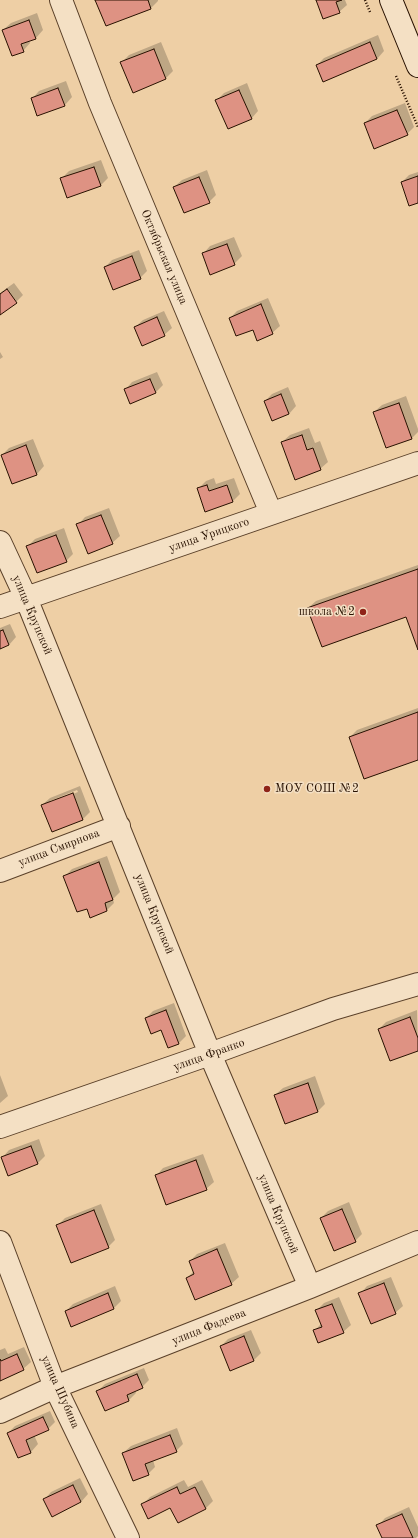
<!DOCTYPE html>
<meta charset="utf-8">
<style>
body{margin:0}
canvas{display:block;background:#eecfa5}
</style>
<canvas width="418" height="1538"></canvas>
<script>
const g = document.querySelector('canvas').getContext('2d');
g.lineJoin = 'round';
function fill(path, color) { g.fillStyle = color; g.fill(path, 'evenodd'); }
const toPath = rows => new Path2D(rows.map(r => 'M' + r).join(''));
function trace(path, color, width, dash) { g.strokeStyle = color; g.lineWidth = width; g.lineCap = dash ? 'butt' : 'round'; g.setLineDash(dash || []); g.stroke(path); }
function drawText(font, color, halo, rows, align = 'center') {
  g.font = font + ' "Old Standard TT",serif'; g.lineWidth = 3; g.setLineDash([]); g.textBaseline = 'middle'; g.strokeStyle = halo; g.fillStyle = color; for (const [text, x, y, turn = 0] of rows) {
    g.save(); g.translate(x, y); g.rotate((+turn || 0) * Math.PI / 180); g.textAlign = isNaN(turn) ? turn : align; if (halo) g.strokeText(text, 0, 0); g.fillText(text, 0, 0); g.restore();
  }
}
fill(toPath([
 [96,0,158,0,158,1,151,8],
 [317,0,345,0,347,5,339,12],
 [37,13,43,30,36,38,29,40,30,43,23,51,3,30,11,23],
 [378,35,384,51,377,59,317,65,324,58],
 [161,42,173,71,166,78,133,92,121,63,129,55],
 [66,81,72,97,65,105,38,115,32,99,39,91],
 [247,83,258,111,251,119,217,100,224,93],
 [405,103,414,127,407,134,365,123,372,116],
 [101,160,108,178,101,185,61,179,69,171],
 [207,170,216,195,209,202,174,187,182,180],
 [418,172,418,202,402,182,409,175],
 [234,237,242,256,234,264,203,254,210,246],
 [139,250,147,271,140,278,105,267,112,260],
 [14,283,23,295,16,302,0,314,0,293],
 [268,298,280,326,272,333,253,328,230,318,237,311],
 [164,311,172,328,164,335,135,327,143,320],
 [0,352,3,357,0,359],
 [157,372,163,385,156,392,125,390,132,382],
 [288,387,296,406,289,414,265,401,272,394],
 [406,396,418,429,418,432,412,438,374,412,382,405],
 [309,428,315,443,320,441,328,462,320,469,282,442,290,435],
 [33,439,44,466,37,474,13,483,2,455,9,448],
 [214,478,216,484,234,478,240,494,233,501,198,489,206,481],
 [109,508,120,536,112,543,78,525,85,517],
 [64,528,73,554,66,561,27,547,35,539],
 [418,565,418,647,407,616,308,608,316,601],
 [10,624,16,637,9,645,0,648,0,628],
 [418,708,418,759,350,737,357,730],
 [80,786,90,812,82,820,42,805,50,798],
 [77,790,78,792,50,803,50,801],
 [107,856,120,892,113,899,114,903,107,910,91,916,87,907,65,876,72,869],
 [174,1003,186,1036,179,1043,168,1046,162,1029,146,1018,153,1011],
 [417,1010,418,1050,379,1029,386,1022],
 [0,1075,8,1096,0,1103],
 [315,1076,325,1104,318,1111,286,1123,275,1095,283,1088],
 [39,1139,45,1156,38,1163,8,1175,2,1158,9,1150],
 [203,1154,214,1182,206,1189,156,1176,163,1168],
 [349,1202,362,1234,355,1241,321,1218,328,1211],
 [101,1204,115,1240,108,1247,58,1225,65,1218],
 [225,1243,239,1277,231,1284,187,1278,194,1271,190,1261,197,1254],
 [391,1277,403,1306,395,1313,360,1294,367,1286],
 [115,1286,121,1301,114,1308,72,1326,66,1311,73,1304],
 [339,1297,351,1325,343,1332,314,1331,322,1323,316,1311,324,1303],
 [251,1330,261,1353,254,1360,221,1346,228,1339],
 [24,1347,31,1362,23,1369,0,1380,0,1350,5,1348,8,1354],
 [144,1368,149,1380,142,1387,135,1390,136,1393,129,1400,105,1410,97,1392,105,1384],
 [50,1411,55,1422,48,1429,34,1435,38,1444,31,1452,19,1457,8,1433,15,1426],
 [177,1428,183,1444,176,1451,153,1460,155,1467,148,1474,123,1453,131,1446],
 [80,1478,88,1494,81,1502,52,1516,44,1500,51,1492],
 [184,1480,188,1487,202,1480,213,1501,206,1508,178,1522,171,1506,142,1505,150,1497],
 [409,1507,418,1527,418,1536,416,1538,383,1538,378,1526,385,1518]
]), '#0003');
const building = toPath([
 [95,0,148,0,151,9,106,26,95,0],
 [316,0,342,0,336,2,340,13,323,19,316,0],
 [29,20,36,39,21,44,24,52,12,56,2,30,29,20],
 [370,42,377,59,323,82,316,65,370,42],
 [154,49,166,79,133,93,120,62,154,49],
 [58,88,65,106,37,116,31,98,58,88],
 [239,90,252,119,228,129,215,100,239,90],
 [397,110,408,135,374,149,364,123,397,110],
 [94,167,101,186,67,198,60,178,94,167],
 [418,176,418,203,409,206,401,182,418,176],
 [199,177,210,203,184,213,173,187,199,177],
 [227,244,235,265,210,275,202,253,227,244],
 [132,256,141,279,113,290,104,267,132,256],
 [7,289,17,303,0,315,0,294,7,289],
 [261,304,273,334,257,341,253,330,236,336,229,318,261,304],
 [157,317,165,336,142,346,134,327,157,317],
 [150,379,156,393,130,404,124,389,150,379],
 [281,394,289,414,272,421,264,401,281,394],
 [399,403,412,439,386,448,373,412,399,403],
 [302,435,307,450,313,448,321,470,295,480,281,442,302,435],
 [26,445,37,475,12,484,1,455,26,445],
 [207,485,209,491,227,485,233,502,205,512,197,488,207,485],
 [101,515,113,544,88,554,76,524,101,515],
 [56,535,67,562,37,573,26,546,56,535],
 [418,569,418,650,406,617,322,647,307,608,418,569],
 [3,630,9,645,0,649,0,631,3,630],
 [418,712,418,760,364,779,349,737,418,712],
 [73,793,83,820,52,832,41,805,73,793],
 [99,862,113,900,105,903,107,911,90,918,87,909,77,912,63,876,99,862],
 [166,1010,179,1044,168,1048,161,1030,151,1034,145,1018,166,1010],
 [410,1017,418,1038,418,1051,390,1061,378,1029,410,1017],
 [308,1083,318,1112,285,1124,274,1095,308,1083],
 [31,1146,38,1164,8,1176,1,1157,31,1146],
 [196,1160,207,1190,166,1205,155,1175,196,1160],
 [342,1209,356,1242,334,1251,320,1218,342,1209],
 [94,1210,109,1248,71,1263,56,1225,94,1210],
 [217,1249,232,1285,195,1300,186,1278,194,1274,189,1261,217,1249],
 [384,1283,396,1314,371,1324,358,1293,384,1283],
 [108,1293,114,1309,71,1327,65,1311,108,1293],
 [332,1304,344,1333,318,1343,313,1330,322,1327,315,1310,332,1304],
 [244,1336,254,1361,230,1371,220,1346,244,1336],
 [17,1354,24,1370,0,1381,0,1359,1,1361,17,1354],
 [137,1374,143,1388,127,1395,129,1401,105,1411,96,1391,137,1374],
 [43,1417,49,1430,26,1440,31,1453,18,1458,7,1433,43,1417],
 [170,1435,177,1452,145,1464,149,1475,133,1481,122,1453,170,1435],
 [73,1485,81,1502,52,1517,43,1499,73,1485],
 [177,1487,180,1494,195,1487,206,1509,178,1523,170,1508,148,1519,141,1504,177,1487],
 [402,1514,413,1538,382,1538,376,1525,402,1514]
]);
fill(building, '#de9283');
trace(building, '#281100', 1);
const street = toPath([
 [61,0,100,103,271,513],
 [0,542,26,598,210,1054,310,1287],
 [0,607,418,463],
 [0,871,119,826],
 [0,1127,210,1054,333,1009,418,984],
 [0,1242,55,1387,128,1538],
 [0,1412,55,1387,310,1287,418,1242]
]);
const secondary = toPath([
 [391,0,418,66]
]);
trace(street, '#5a4029', 24);
trace(secondary, '#281100', 24);
trace(toPath([
 [365,0,370,12],
 [396,76,418,127]
]), '#281100', 2.5, [1, 2]);
trace(street, '#f4e0c4', 22);
trace(secondary, '#f4e0c4', 22);
for (const [x, y, r, color] of [
 [363,612,4,"#8f2418"],
 [267,789,4,"#8f2418"]
]) { const dot = new Path2D(); dot.arc(x, y, r, 0, 2 * Math.PI); g.fillStyle = color; g.fill(dot); trace(dot, '#f4e0c4', 1.5); }
drawText('12px', '#281100', '#f4e0c4', [
 ["Октябрьская улица",164,257,67],
 ["улица Урицкого",209,535,-19],
 ["улица Крупской",32,615,67],
 ["улица Смирнова",59,848,-21],
 ["улица Крупской",154,914,68],
 ["улица Франко",209,1055,-20],
 ["улица Крупской",278,1214,67],
 ["улица Фадеева",209,1327,-22],
 ["улица Шубина",60,1392,66]
]);
drawText('12px', '#281100', '#f4e0c4', [
 ["школа №2",355,612],
 ["МОУ СОШ №2",275,789,"left"]
], 'right');
</script>
